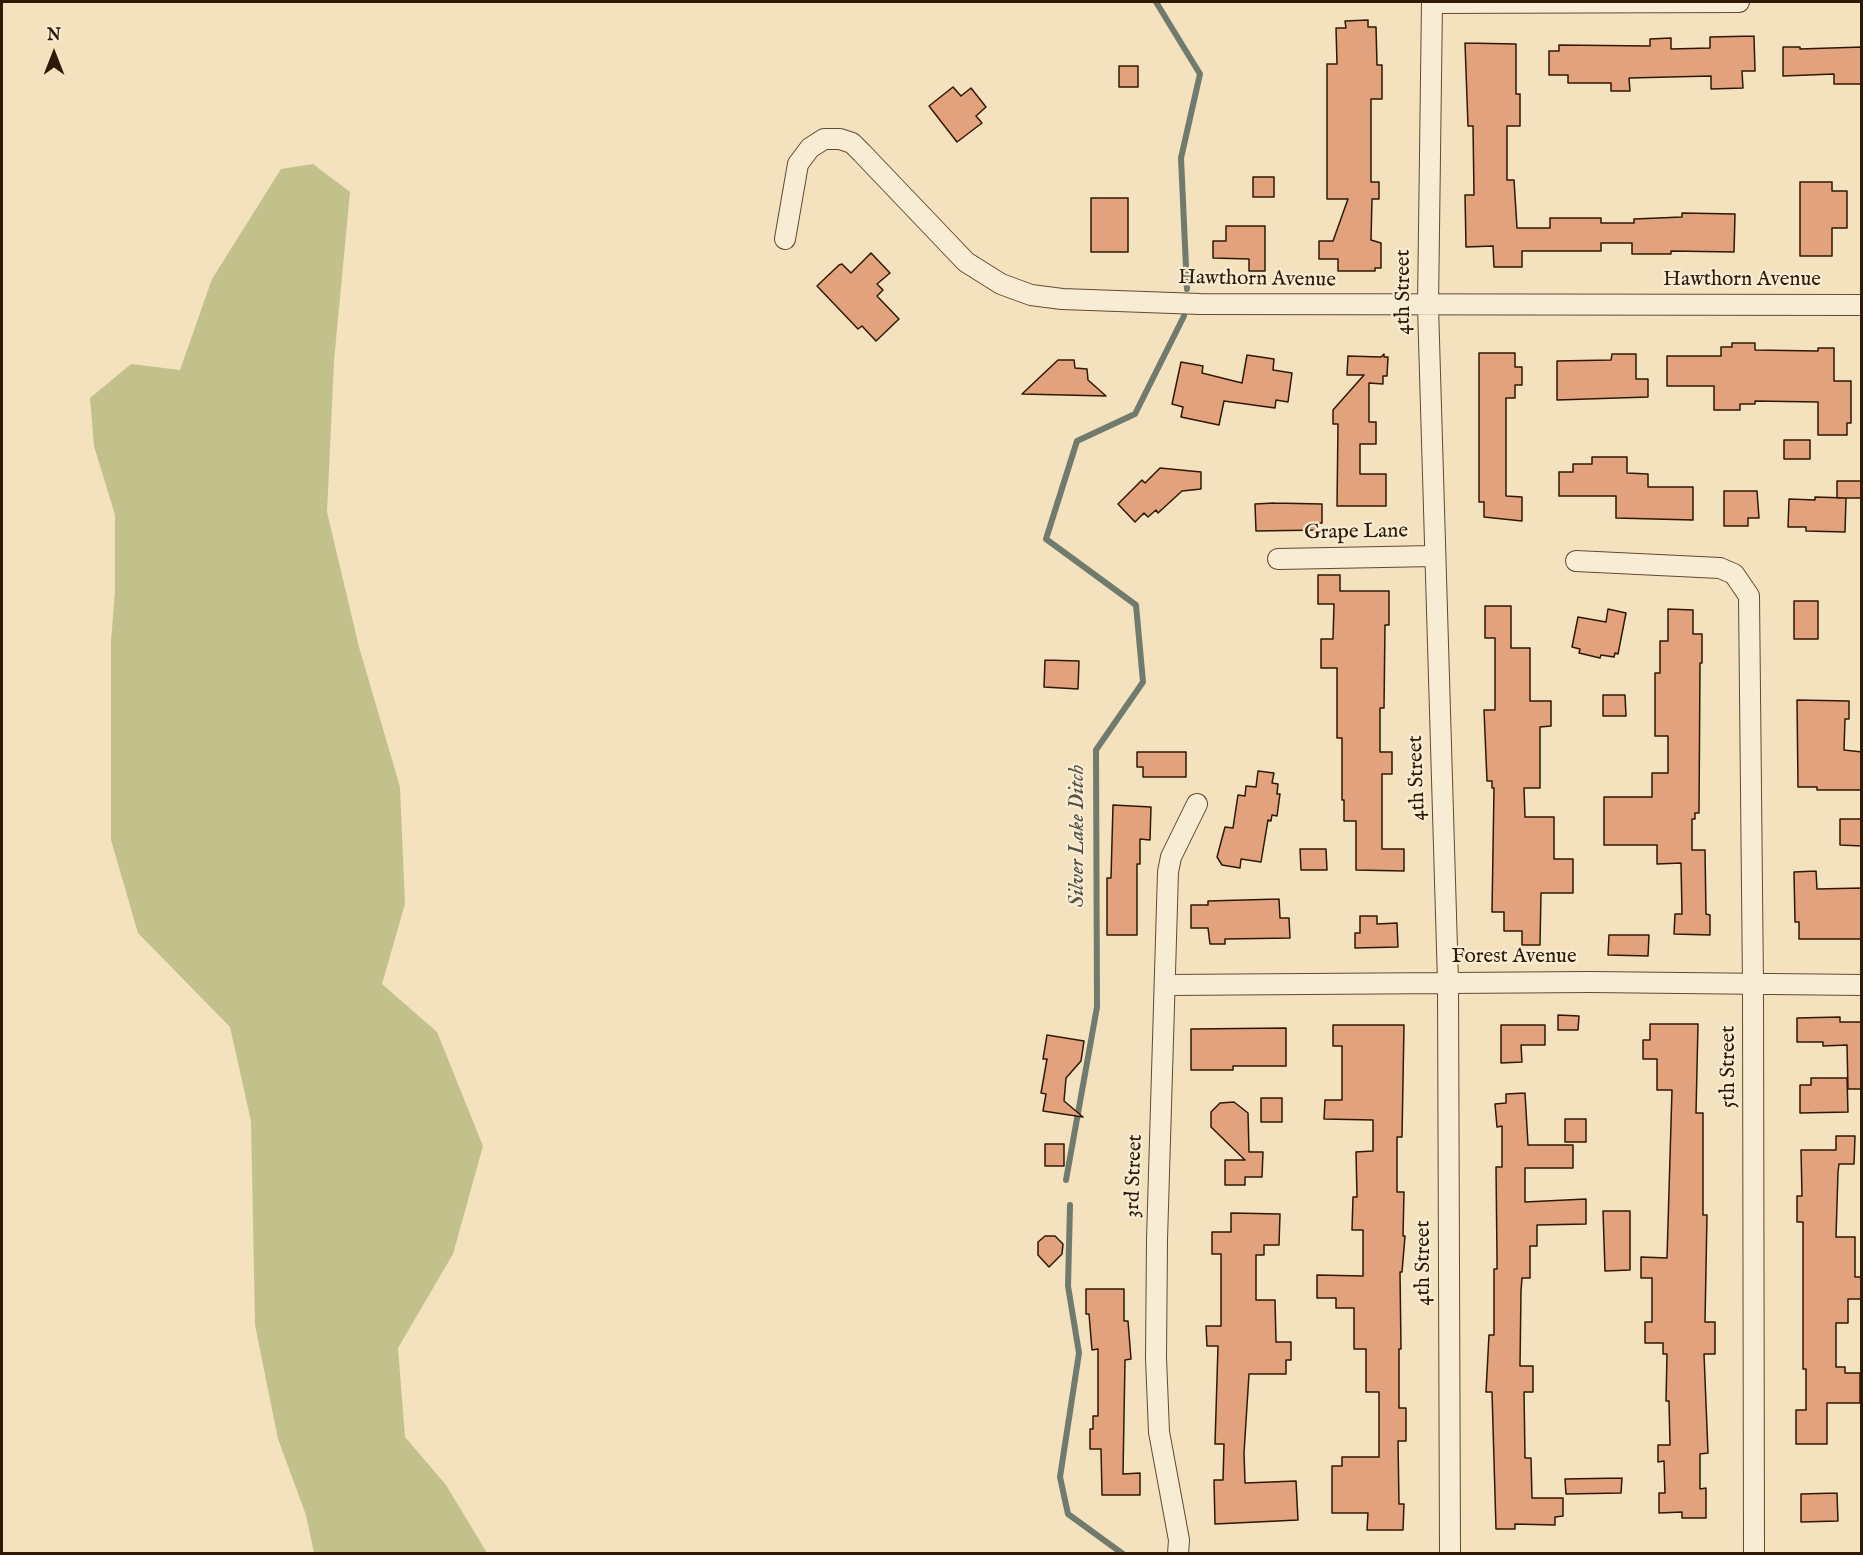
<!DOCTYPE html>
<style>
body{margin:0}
#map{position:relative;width:1863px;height:1555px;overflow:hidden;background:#f4e1be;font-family:"IM FELL English",serif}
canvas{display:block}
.frame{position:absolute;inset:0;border:3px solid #2f1905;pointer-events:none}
.north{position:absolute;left:24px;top:24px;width:60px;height:60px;-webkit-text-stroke:4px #f8ecd5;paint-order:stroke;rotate:0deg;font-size:16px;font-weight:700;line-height:24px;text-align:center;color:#2f1905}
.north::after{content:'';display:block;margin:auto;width:21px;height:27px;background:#2f1905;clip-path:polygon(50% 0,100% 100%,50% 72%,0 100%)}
</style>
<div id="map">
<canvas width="1863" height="1555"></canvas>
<div class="frame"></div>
<div class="north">N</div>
</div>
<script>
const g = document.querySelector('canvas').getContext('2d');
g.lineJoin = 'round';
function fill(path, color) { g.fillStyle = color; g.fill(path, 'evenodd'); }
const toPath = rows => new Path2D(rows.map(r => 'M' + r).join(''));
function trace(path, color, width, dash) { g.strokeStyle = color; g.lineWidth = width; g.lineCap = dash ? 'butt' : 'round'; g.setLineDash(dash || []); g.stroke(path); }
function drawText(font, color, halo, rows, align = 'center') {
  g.font = font + ' "IM FELL English",serif'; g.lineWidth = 4.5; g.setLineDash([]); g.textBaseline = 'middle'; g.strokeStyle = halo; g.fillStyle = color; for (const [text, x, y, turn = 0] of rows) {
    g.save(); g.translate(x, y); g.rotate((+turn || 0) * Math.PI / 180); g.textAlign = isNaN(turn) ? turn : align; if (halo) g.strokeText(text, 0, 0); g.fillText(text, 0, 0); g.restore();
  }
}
fill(toPath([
 [313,164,350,192,334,361,327,512,359,647,400,787,405,904,382,984,437,1032,483,1146,453,1254,398,1348,405,1437,446,1485,487,1553,314,1553,306,1515,278,1439,255,1325,251,1121,230,1027,138,933,111,840,111,641,115,590,115,515,94,446,90,398,131,364,180,370,212,279,281,169]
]), '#c2c18c');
trace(toPath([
 [1156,2,1200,74,1181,158,1187,289],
 [1066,1180,1097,1007,1096,750,1143,682,1136,605,1046,539,1077,441,1135,414,1184,316],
 [1070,1205,1068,1286,1079,1353,1060,1477,1068,1514,1123,1554]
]), '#707b6d', 6);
const building = toPath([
 [1368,20,1368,27,1376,27,1377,65,1382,65,1382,99,1371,99,1371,182,1379,182,1379,199,1372,199,1371,240,1381,243,1381,268,1375,268,1375,271,1338,271,1338,259,1319,259,1319,241,1333,241,1348,199,1327,199,1327,64,1337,64,1336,28,1346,28,1345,21,1368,20],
 [1754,36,1755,71,1742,71,1743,88,1711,89,1711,76,1629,78,1630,91,1611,91,1611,83,1568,83,1568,75,1549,75,1549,51,1559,51,1559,45,1650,46,1650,39,1671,38,1671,49,1710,48,1710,37,1754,36],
 [1465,43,1516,44,1516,94,1520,94,1520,126,1507,126,1507,180,1514,180,1517,228,1550,228,1550,218,1601,218,1601,223,1634,223,1634,219,1682,217,1682,213,1735,214,1734,252,1671,251,1671,254,1632,254,1632,243,1601,243,1601,251,1522,251,1522,267,1494,267,1493,246,1466,247,1465,195,1474,195,1473,126,1468,126,1465,43],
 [1783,47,1800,47,1800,49,1862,47,1862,84,1834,84,1834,74,1783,76,1783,47],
 [1119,66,1138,66,1138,87,1119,87,1119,66],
 [953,87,961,96,971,88,986,107,976,116,982,123,957,142,929,106,953,87],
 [1253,177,1274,177,1274,197,1253,197,1253,177],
 [1800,182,1832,182,1832,191,1847,191,1847,228,1832,228,1832,256,1800,256,1800,182],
 [1091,198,1128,198,1128,252,1091,252,1091,198],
 [1226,226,1265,226,1265,271,1249,271,1249,259,1213,258,1213,241,1226,241,1226,226],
 [871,253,890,273,877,284,883,290,877,296,899,319,876,341,862,326,858,329,817,286,839,265,842,264,851,273,871,253],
 [1732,343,1755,343,1755,350,1818,351,1818,348,1834,348,1834,381,1851,381,1851,423,1847,423,1847,435,1818,435,1818,402,1755,401,1755,404,1740,404,1740,410,1714,410,1714,386,1667,386,1667,356,1721,356,1721,347,1732,347,1732,343],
 [1479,353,1515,353,1515,367,1522,367,1522,385,1515,385,1515,398,1506,398,1506,496,1522,497,1522,521,1484,517,1484,502,1479,502,1479,353],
 [1384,354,1384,357,1388,357,1387,376,1383,376,1383,384,1369,383,1369,422,1376,422,1376,444,1360,444,1360,474,1386,474,1386,506,1337,506,1338,424,1333,424,1333,410,1364,375,1347,375,1348,356,1381,357,1384,354],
 [1612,354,1636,354,1636,379,1648,379,1648,397,1557,400,1557,361,1611,360,1612,354],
 [1247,355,1274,359,1273,370,1292,373,1288,402,1276,400,1275,408,1224,401,1219,425,1181,417,1183,407,1172,404,1181,362,1203,366,1202,373,1242,383,1247,355],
 [1058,360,1074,360,1075,368,1087,369,1088,380,1106,396,1022,394,1058,360],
 [1784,440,1810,440,1810,459,1784,459,1784,440],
 [1592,457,1627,457,1627,473,1648,474,1648,487,1693,487,1693,520,1616,518,1616,496,1559,496,1559,472,1573,472,1573,464,1592,464,1592,457],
 [1160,468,1201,472,1201,489,1182,491,1158,513,1156,510,1148,517,1144,513,1135,522,1118,504,1142,480,1145,483,1160,468],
 [1837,481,1862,481,1862,498,1837,498,1837,481],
 [1724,491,1757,491,1759,518,1748,518,1748,526,1724,526,1724,491],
 [1815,497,1846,498,1845,532,1806,531,1806,527,1788,527,1789,499,1815,500,1815,497],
 [1274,503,1322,504,1322,523,1319,523,1319,530,1256,531,1255,504,1274,503],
 [1318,575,1340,575,1340,591,1389,591,1389,625,1385,625,1384,708,1380,708,1380,752,1392,752,1392,774,1382,774,1382,849,1404,849,1404,871,1356,870,1356,821,1344,821,1344,800,1342,800,1342,738,1337,738,1337,668,1321,668,1321,639,1333,639,1334,604,1318,604,1318,575],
 [1794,601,1818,601,1818,639,1794,639,1794,601],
 [1485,606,1511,606,1511,648,1530,648,1530,701,1551,701,1551,726,1540,727,1540,788,1524,788,1525,817,1554,817,1554,859,1573,859,1573,893,1541,893,1540,945,1522,945,1522,931,1504,931,1504,912,1492,912,1494,788,1492,788,1492,781,1487,781,1484,710,1495,710,1495,638,1485,638,1485,606],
 [1608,609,1626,613,1618,654,1615,653,1614,657,1601,655,1600,658,1579,653,1580,649,1572,647,1578,617,1606,622,1608,609],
 [1668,609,1693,610,1693,634,1702,634,1702,663,1700,663,1699,813,1695,813,1695,819,1692,819,1692,850,1705,850,1706,914,1710,915,1710,935,1674,934,1675,914,1682,914,1681,863,1657,864,1657,845,1604,845,1604,797,1652,797,1652,773,1668,773,1668,736,1655,736,1655,673,1660,673,1660,641,1668,641,1668,609],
 [1045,660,1079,661,1078,689,1044,687,1045,660],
 [1603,695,1625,695,1626,716,1603,716,1603,695],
 [1797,700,1849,701,1849,719,1845,719,1844,750,1862,752,1862,790,1817,790,1817,787,1798,787,1797,700],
 [1137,752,1186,752,1186,777,1143,777,1143,767,1137,767,1137,752],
 [1258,771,1274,773,1272,783,1278,784,1277,794,1280,794,1277,816,1272,815,1271,821,1268,820,1261,862,1241,859,1240,868,1222,865,1217,857,1225,827,1233,828,1238,795,1245,796,1246,786,1256,787,1258,771],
 [1113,805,1151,807,1150,840,1140,839,1140,864,1137,864,1137,935,1107,935,1107,878,1111,878,1113,805],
 [1840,819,1862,819,1862,846,1840,845,1840,819],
 [1300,849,1326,849,1327,870,1301,870,1300,849],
 [1816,871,1817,889,1862,888,1862,939,1799,939,1799,922,1795,922,1794,872,1816,871],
 [1279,899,1280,918,1289,918,1290,938,1225,939,1225,944,1210,944,1208,928,1191,928,1191,905,1208,905,1208,901,1279,899],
 [1360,916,1377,916,1377,924,1397,923,1398,947,1355,948,1355,933,1360,933,1360,916],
 [1609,935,1649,935,1648,956,1608,955,1609,935],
 [1558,1015,1579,1016,1578,1030,1558,1030,1558,1015],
 [1840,1017,1840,1022,1862,1022,1862,1089,1848,1089,1847,1045,1823,1046,1823,1042,1797,1042,1797,1018,1840,1017],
 [1650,1024,1698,1024,1696,1113,1703,1113,1703,1215,1707,1215,1705,1322,1715,1322,1715,1354,1704,1354,1708,1453,1700,1454,1700,1489,1706,1488,1706,1518,1682,1518,1682,1512,1659,1513,1659,1493,1665,1493,1664,1461,1658,1462,1658,1445,1670,1445,1669,1401,1666,1401,1667,1354,1663,1354,1663,1343,1645,1343,1645,1322,1652,1322,1652,1278,1641,1278,1641,1257,1667,1258,1672,1090,1657,1090,1657,1059,1643,1059,1643,1040,1650,1040,1650,1024],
 [1333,1025,1404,1025,1402,1137,1397,1137,1397,1192,1404,1192,1403,1236,1405,1236,1402,1272,1400,1272,1401,1349,1399,1349,1399,1408,1406,1408,1406,1441,1398,1441,1399,1504,1404,1504,1403,1530,1367,1530,1368,1513,1332,1513,1332,1466,1342,1466,1342,1457,1379,1457,1379,1392,1366,1392,1366,1349,1354,1349,1354,1308,1336,1308,1336,1298,1317,1298,1317,1275,1363,1276,1363,1230,1352,1230,1353,1197,1357,1197,1356,1152,1373,1151,1373,1120,1324,1119,1325,1100,1342,1100,1342,1046,1333,1046,1333,1025],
 [1501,1025,1545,1025,1545,1045,1521,1045,1522,1062,1501,1063,1501,1025],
 [1286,1028,1286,1066,1233,1066,1233,1070,1191,1070,1191,1029,1286,1028],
 [1047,1035,1084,1041,1081,1061,1066,1078,1064,1101,1083,1117,1043,1111,1046,1094,1041,1093,1047,1059,1043,1059,1047,1035],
 [1811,1078,1847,1078,1848,1112,1800,1113,1800,1085,1811,1085,1811,1078],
 [1525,1093,1528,1145,1573,1145,1573,1168,1525,1168,1525,1202,1586,1199,1586,1224,1537,1225,1537,1246,1530,1246,1530,1278,1522,1278,1521,1291,1520,1366,1533,1366,1533,1392,1524,1392,1525,1458,1531,1458,1532,1498,1563,1498,1563,1516,1555,1517,1555,1525,1515,1524,1515,1529,1496,1529,1492,1392,1486,1392,1489,1335,1494,1335,1494,1269,1497,1269,1497,1257,1496,1167,1502,1167,1502,1126,1497,1127,1495,1104,1506,1103,1506,1094,1525,1093],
 [1261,1098,1282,1098,1282,1122,1261,1122,1261,1098],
 [1234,1102,1248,1113,1249,1152,1263,1152,1262,1177,1245,1177,1245,1185,1225,1185,1225,1160,1245,1160,1211,1127,1211,1112,1220,1103,1234,1102],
 [1565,1119,1586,1119,1586,1142,1565,1142,1565,1119],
 [1836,1136,1855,1136,1854,1164,1839,1164,1838,1172,1836,1237,1855,1237,1855,1277,1862,1277,1862,1299,1848,1299,1848,1323,1836,1323,1836,1367,1845,1367,1845,1373,1860,1373,1860,1403,1827,1403,1827,1444,1796,1444,1796,1410,1806,1410,1806,1369,1803,1369,1803,1222,1797,1222,1797,1196,1802,1196,1801,1150,1836,1150,1836,1136],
 [1045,1144,1064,1144,1064,1166,1045,1166,1045,1144],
 [1603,1211,1630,1211,1630,1270,1605,1271,1603,1211],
 [1231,1213,1280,1214,1279,1245,1264,1245,1264,1255,1256,1255,1256,1300,1275,1300,1276,1342,1291,1342,1291,1360,1286,1360,1286,1374,1249,1374,1244,1453,1245,1483,1296,1481,1298,1520,1215,1524,1214,1480,1223,1480,1224,1444,1215,1444,1218,1346,1207,1346,1206,1326,1221,1326,1221,1254,1212,1254,1212,1232,1231,1232,1231,1213],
 [1045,1236,1055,1236,1063,1244,1062,1254,1049,1267,1038,1255,1038,1242,1045,1236],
 [1086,1289,1124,1289,1124,1321,1128,1321,1131,1359,1125,1360,1123,1474,1140,1473,1140,1495,1102,1495,1101,1449,1090,1449,1090,1429,1093,1429,1093,1416,1098,1416,1098,1349,1092,1350,1089,1314,1086,1314,1086,1289],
 [1622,1478,1621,1493,1566,1494,1565,1479,1622,1478],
 [1837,1493,1838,1521,1801,1522,1801,1494,1837,1493]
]);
fill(building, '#e1a27d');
trace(building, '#2f1905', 1.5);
const street = toPath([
 [1432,2,1428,306,1448,982,1450,1554],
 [1432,3,1739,2],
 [785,239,798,164,810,148,824,139,840,139,852,143,862,153,966,262,1001,284,1031,295,1062,299,1200,304,1862,305],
 [1278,559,1435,556],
 [1576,561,1720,568,1734,574,1749,596,1753,985,1754,1554],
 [1166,985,1590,982,1862,985],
 [1178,1554,1179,1540,1159,1432,1156,1358,1157,1240,1168,872,1171,857,1197,804]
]);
trace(street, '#604b33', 22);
trace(street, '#f8ecd5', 20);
drawText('21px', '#2f1905', '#f8ecd5', [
 ["Hawthorn Avenue",1257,280,1],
 ["Hawthorn Avenue",1742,281],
 ["4th Street",1405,292,-90],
 ["Grape Lane",1356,533,-1],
 ["4th Street",1418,778,-92],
 ["Forest Avenue",1514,958],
 ["5th Street",1730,1067,-90],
 ["3rd Street",1135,1176,-88],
 ["4th Street",1425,1263,-90]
]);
drawText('italic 22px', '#555242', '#f8ecd5', [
 ["Silver Lake Ditch",1078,836,-90]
]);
</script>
